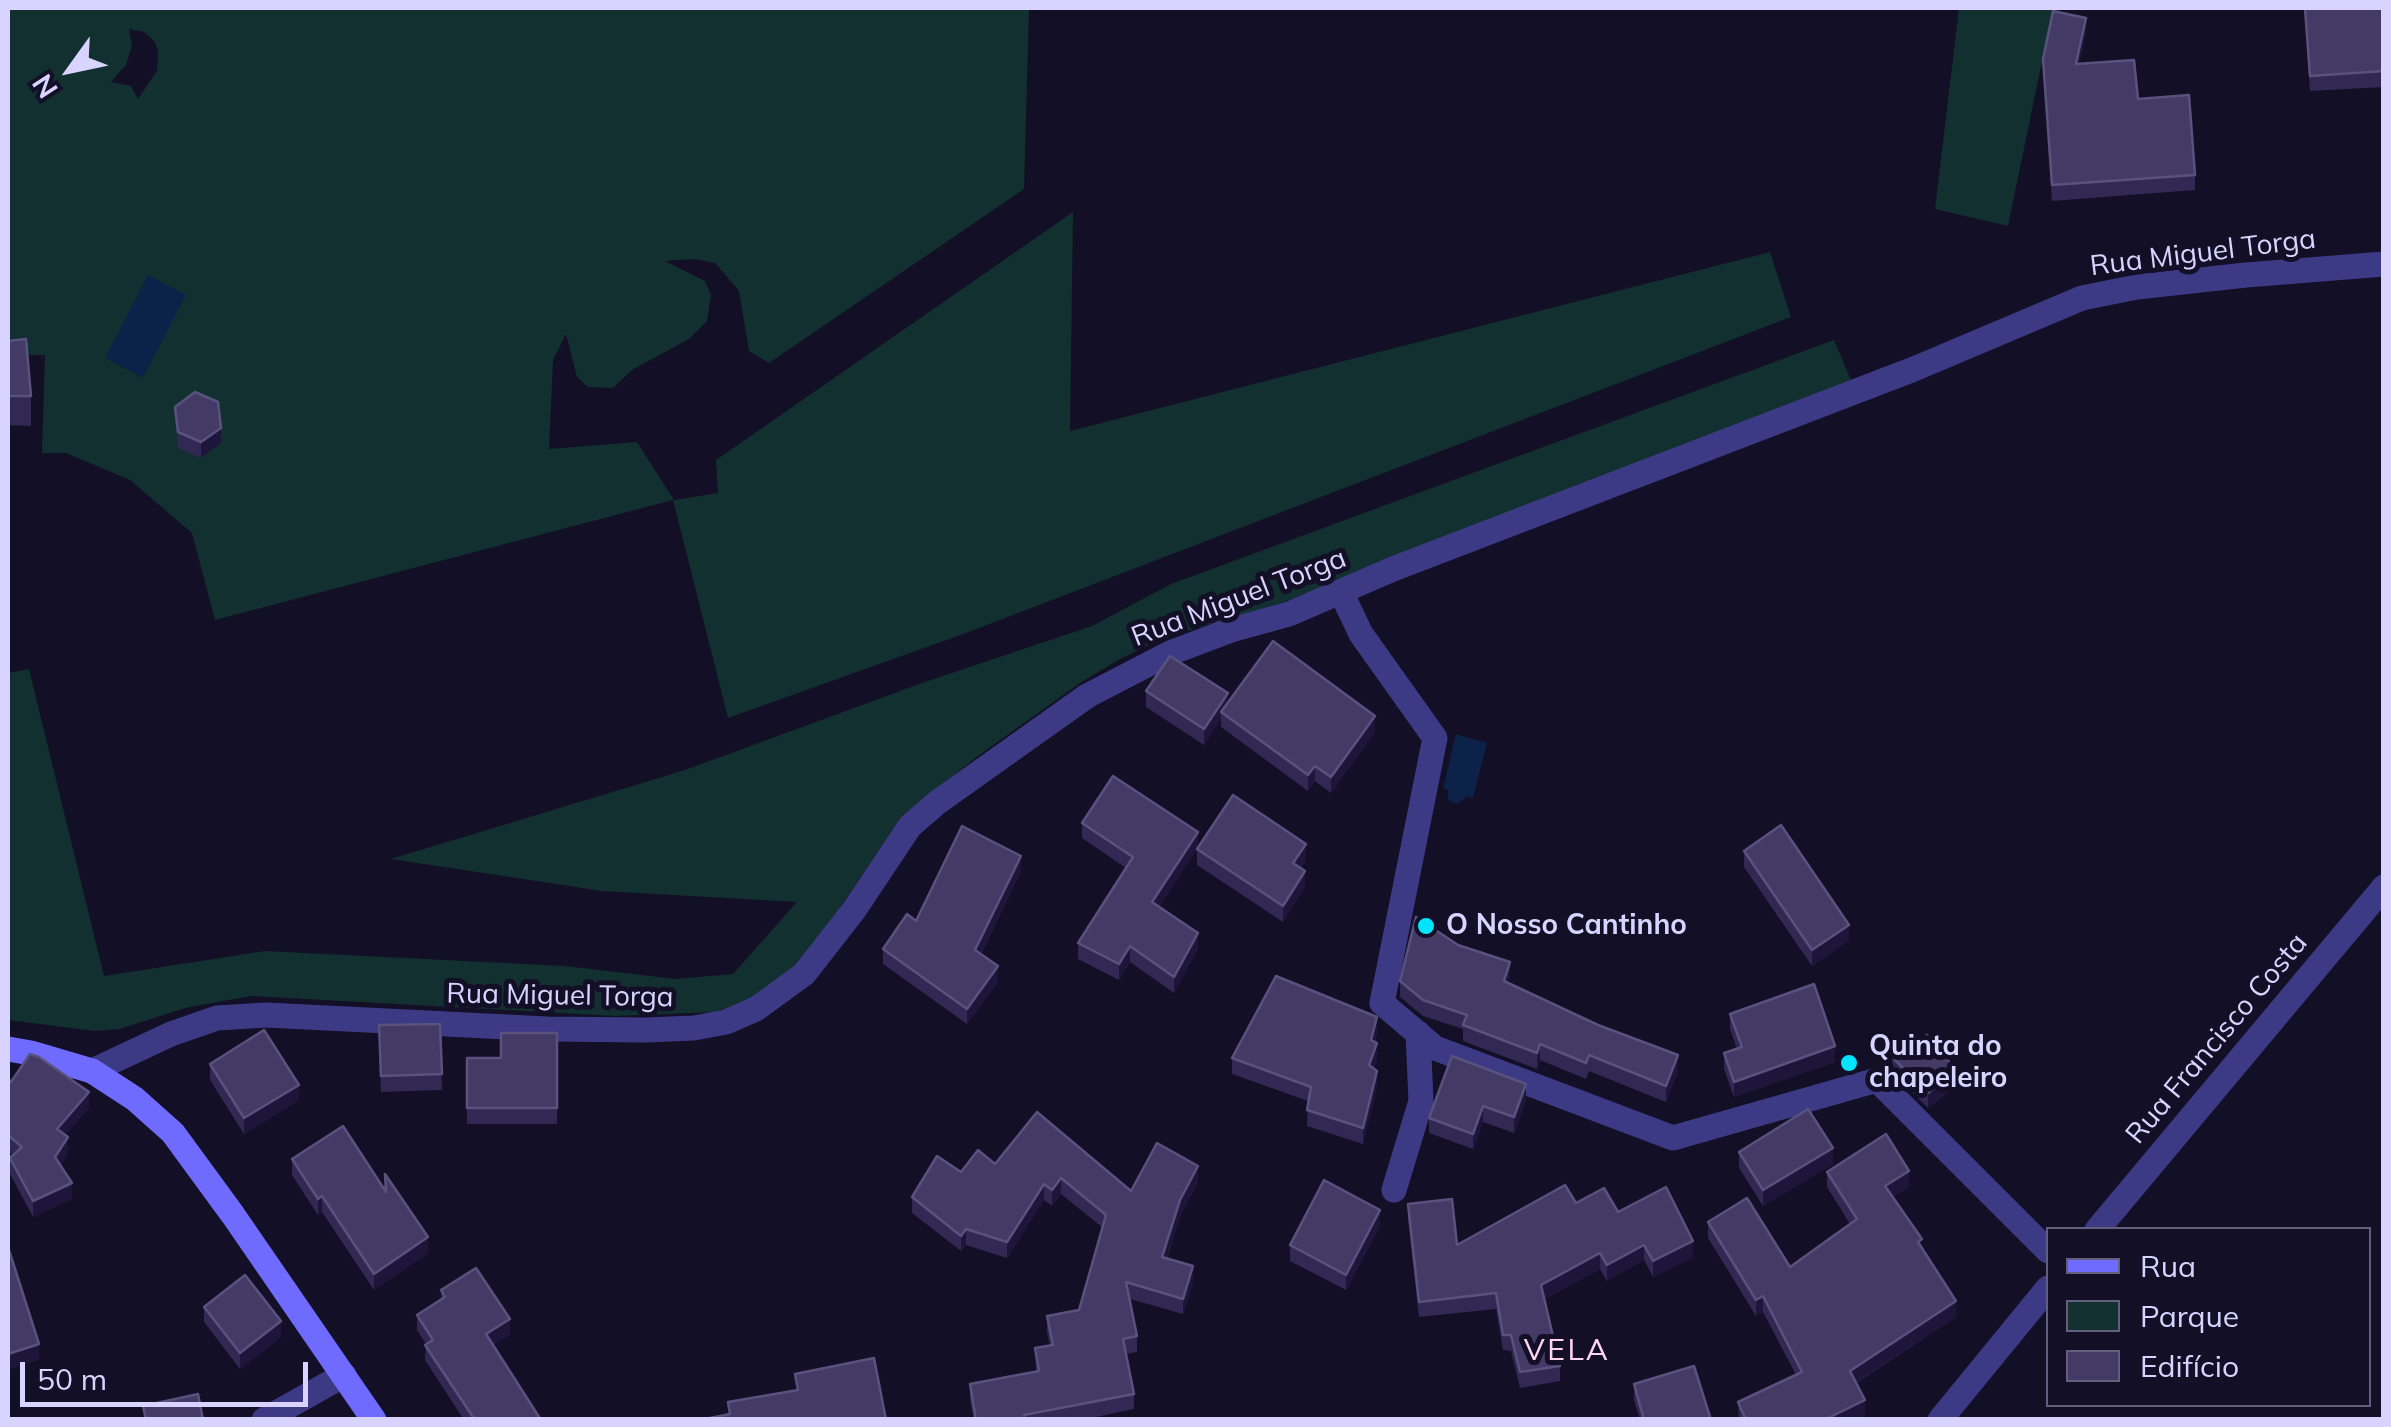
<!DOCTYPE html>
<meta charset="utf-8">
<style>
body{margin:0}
#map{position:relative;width:2391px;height:1427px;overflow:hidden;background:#130f26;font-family:Mulish,sans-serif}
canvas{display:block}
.frame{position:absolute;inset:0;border:10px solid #d9d4ff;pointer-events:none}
.legend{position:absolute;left:2046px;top:1227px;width:325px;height:180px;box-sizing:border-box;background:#130f26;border:2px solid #625e7d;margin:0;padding:12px 18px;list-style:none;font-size:30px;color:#d9d4ff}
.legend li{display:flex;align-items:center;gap:20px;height:50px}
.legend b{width:50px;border:2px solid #625e7d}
.north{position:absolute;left:20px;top:20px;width:100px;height:100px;-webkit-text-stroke:8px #130f26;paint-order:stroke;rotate:237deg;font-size:28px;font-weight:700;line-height:40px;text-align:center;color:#d9d4ff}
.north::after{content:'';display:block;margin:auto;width:35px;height:45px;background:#d9d4ff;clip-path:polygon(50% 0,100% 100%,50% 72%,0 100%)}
.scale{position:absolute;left:20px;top:1362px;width:288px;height:45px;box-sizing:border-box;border:5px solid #d9d4ff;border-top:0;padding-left:12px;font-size:30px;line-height:35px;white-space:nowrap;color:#d9d4ff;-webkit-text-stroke:8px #130f26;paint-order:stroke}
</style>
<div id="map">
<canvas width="2391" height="1427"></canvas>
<div class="frame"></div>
<ul class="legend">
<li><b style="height:12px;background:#6f6bff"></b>Rua</li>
<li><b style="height:28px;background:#12302f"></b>Parque</li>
<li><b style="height:28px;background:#433a66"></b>Edifício</li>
</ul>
<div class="north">N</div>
<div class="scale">50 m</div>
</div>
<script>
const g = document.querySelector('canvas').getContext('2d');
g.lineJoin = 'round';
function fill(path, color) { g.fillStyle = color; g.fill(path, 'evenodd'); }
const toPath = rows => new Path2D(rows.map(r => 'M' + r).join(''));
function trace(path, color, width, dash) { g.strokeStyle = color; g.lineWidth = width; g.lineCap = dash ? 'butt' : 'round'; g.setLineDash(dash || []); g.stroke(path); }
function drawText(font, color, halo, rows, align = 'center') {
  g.font = font + ' Mulish,sans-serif'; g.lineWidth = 10; g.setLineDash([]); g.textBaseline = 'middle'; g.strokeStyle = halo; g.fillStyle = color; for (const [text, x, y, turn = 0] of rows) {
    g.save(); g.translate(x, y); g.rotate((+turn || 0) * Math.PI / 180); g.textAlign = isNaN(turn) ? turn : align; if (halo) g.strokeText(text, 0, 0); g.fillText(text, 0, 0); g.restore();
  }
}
fill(toPath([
 [8,8,1029,8,1024,189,769,363,749,351,739,291,715,263,694,259,665,261,705,281,711,295,707,321,689,339,632,370,613,388,588,387,577,377,566,334,553,360,549,449,637,442,674,500,718,493,716,460,1073,212,1070,431,1770,252,1791,317,966,633,728,718,673,500,215,620,192,533,130,480,66,453,42,453,45,355,8,355],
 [129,29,144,32,155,42,158,52,157,71,138,99,131,86,111,82,126,65,132,46],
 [1959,8,2053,8,2008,226,1935,209],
 [1834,340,1851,380,1281,603,1164,638,1120,659,1080,683,978,756,901,817,821,936,798,965,756,998,715,1012,615,1016,252,996,189,1007,119,1029,95,1031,8,1020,8,673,29,669,104,976,265,951,565,966,676,979,733,974,797,902,602,891,391,859,685,770,922,683,1092,626,1171,584]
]), '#12302f');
fill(toPath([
 [148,275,186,295,143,378,105,358],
 [1456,734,1487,743,1473,798,1468,796,1457,804,1448,800,1448,790,1443,788]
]), '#0c2248');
trace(toPath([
 [1341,592,1361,634,1435,738,1382,1003,1435,1048,1673,1138,1877,1080,2048,1251],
 [92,1071,171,1034,217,1018,266,1015,547,1029,646,1030,694,1028,726,1022,756,1009,804,974,854,910,910,826,938,802,1087,696,1170,653,1231,630,1289,614,1393,569,1914,369,2082,298,2137,287,2246,275,2384,264],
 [1394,1190,1421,1101,1418,1033],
 [2097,1230,2384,887],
 [264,1420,344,1375],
 [1940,1420,2048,1288]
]), '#3d3a85', 25);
trace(toPath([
 [8,1049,31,1053,92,1071,135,1099,173,1133,233,1215,374,1420]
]), '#6f6bff', 25);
fill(toPath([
 [2304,8,2384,8,2384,87,2310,91],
 [2086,34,2079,64,2138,99,2195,175,2195,190,2052,201,2043,59],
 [8,341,31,396,31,426,8,425],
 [175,407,221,443,201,458,178,448],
 [1146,691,1228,703,1375,732,1331,793,1315,781,1308,791,1221,727,1221,719,1204,745,1146,707],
 [1082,823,1198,848,1306,860,1301,868,1305,887,1283,922,1197,865,1197,849,1159,907,1198,949,1174,993,1130,962,1119,980,1078,959,1078,943,1126,868,1082,838],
 [1744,851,1849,940,1812,966,1744,867],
 [1021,871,981,954,998,982,967,1024,883,964,883,949,916,921],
 [1510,978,1508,983,1678,1071,1666,1102,1589,1071,1586,1079,1540,1060,1537,1069,1463,1041,1463,1029,1423,1016,1400,997,1400,981],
 [1730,1014,1835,1062,1734,1097,1724,1069,1724,1053,1737,1049,1730,1029],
 [440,1024,442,1090,381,1092,379,1040],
 [1377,1032,1375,1042,1377,1059,1374,1068,1377,1087,1363,1144,1307,1126,1308,1101,1232,1074,1232,1058],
 [557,1033,557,1124,467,1124,467,1058,501,1058],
 [1892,1057,1956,1086,1928,1108,1892,1072],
 [210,1064,299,1100,244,1134,210,1080],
 [8,1079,11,1082,89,1108,65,1135,68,1153,60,1165,72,1199,33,1217,10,1174,10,1158,13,1155,8,1151],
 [1526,1084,1526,1100,1514,1133,1483,1122,1473,1149,1429,1133,1429,1118],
 [1739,1152,1833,1164,1763,1206,1739,1168],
 [292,1159,385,1191,428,1253,374,1290,322,1212,318,1215,292,1175],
 [995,1164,1131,1191,1198,1182,1180,1216,1167,1259,1193,1282,1183,1314,1130,1299,1137,1336,1137,1352,1126,1354,1134,1394,1134,1409,1082,1420,974,1420,970,1400,970,1384,1036,1371,1035,1348,1050,1346,1047,1332,1047,1316,1079,1310,1103,1228,1061,1194,1052,1206,1044,1200,1007,1258,966,1245,961,1251,912,1213,912,1197,961,1172],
 [1827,1172,1909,1187,1893,1197,1922,1249,1956,1317,1856,1383,1865,1416,1857,1420,1739,1420,1738,1402,1796,1375,1763,1312,1756,1316,1708,1238,1708,1222,1790,1267,1850,1224,1827,1187],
 [1576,1203,1618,1212,1693,1257,1653,1277,1644,1260,1607,1281,1600,1269,1545,1299,1560,1366,1560,1381,1520,1388,1511,1351,1503,1350,1496,1309,1419,1317,1408,1220,1408,1204,1457,1245],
 [1380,1226,1346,1290,1290,1261,1290,1245],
 [441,1290,510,1335,493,1345,541,1420,464,1420,425,1360,426,1344,417,1330,417,1315,441,1300],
 [204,1307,281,1337,240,1369,204,1322],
 [1634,1384,1711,1420,1640,1420,1634,1400]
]), '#312854');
fill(toPath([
 [2086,18,2086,34,2076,80,2076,64],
 [221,428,221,443,201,458,201,442],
 [1228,693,1228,709,1221,712,1221,719,1204,745,1204,729],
 [1375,716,1375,732,1331,793,1331,777],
 [1315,766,1315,781,1308,791,1308,775],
 [1198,832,1198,848,1152,917,1152,902],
 [1306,844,1306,860,1293,879,1293,863],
 [1021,856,1021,871,975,965,975,950],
 [1305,871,1305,887,1283,922,1283,906],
 [1849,925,1849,940,1812,966,1812,950],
 [1198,933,1198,949,1174,993,1174,977],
 [1130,946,1130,962,1119,980,1119,964],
 [1510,962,1510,978,1504,997,1504,981],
 [998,966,998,982,967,1024,967,1009],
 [1377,1017,1377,1032,1371,1056,1371,1040],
 [1377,1043,1377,1059,1369,1080,1369,1065],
 [1540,1044,1540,1060,1537,1069,1537,1053],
 [1835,1046,1835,1062,1734,1097,1734,1082],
 [1678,1055,1678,1071,1666,1102,1666,1086],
 [1956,1070,1956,1086,1928,1108,1928,1093],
 [1377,1071,1377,1087,1363,1144,1363,1128],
 [1526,1084,1526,1100,1514,1133,1514,1117],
 [299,1085,299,1100,244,1134,244,1118],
 [89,1092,89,1108,57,1145,57,1129],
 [1483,1106,1483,1122,1473,1149,1473,1134],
 [68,1137,68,1153,55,1173,55,1157],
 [1833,1148,1833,1164,1763,1206,1763,1190],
 [1198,1166,1198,1182,1180,1216,1162,1273,1162,1257,1180,1200],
 [1909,1171,1909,1187,1885,1202,1885,1186],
 [1061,1178,1061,1194,1052,1206,1052,1190],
 [72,1183,72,1199,33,1217,33,1201],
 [1044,1184,1044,1200,1007,1258,1007,1242],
 [322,1196,322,1212,318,1215,318,1199],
 [1380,1210,1380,1226,1346,1290,1346,1275],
 [966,1229,966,1245,961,1251,961,1236],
 [428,1237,428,1253,374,1290,374,1274],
 [1693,1241,1693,1257,1653,1277,1653,1261],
 [1644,1245,1644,1260,1607,1281,1607,1265],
 [1600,1253,1600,1269,1541,1301,1541,1285],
 [1193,1266,1193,1282,1183,1314,1183,1299],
 [1763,1296,1763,1312,1756,1316,1756,1300],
 [1956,1301,1956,1317,1850,1386,1850,1371],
 [510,1319,510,1335,486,1350,486,1334],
 [281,1321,281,1337,240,1369,240,1353],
 [39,1344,39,1360,8,1370,8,1354],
 [1865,1400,1865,1416,1857,1420,1824,1420]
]), '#1d163a');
const building = toPath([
 [2305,8,2384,8,2384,71,2310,76,2305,8],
 [2053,11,2086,18,2076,64,2134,60,2138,99,2189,95,2195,175,2052,185,2043,59,2053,11],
 [26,339,31,396,8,396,8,341,26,339],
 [195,392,218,402,221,428,201,442,178,432,175,407,195,392],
 [1273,641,1375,716,1331,777,1315,766,1308,775,1221,712,1273,641],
 [1170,656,1228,693,1204,729,1146,691,1170,656],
 [1113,776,1198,832,1152,902,1198,933,1174,977,1130,946,1119,964,1078,943,1133,857,1082,823,1113,776],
 [1233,795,1306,844,1293,863,1305,871,1283,906,1197,849,1233,795],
 [1781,825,1849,925,1812,950,1744,851,1781,825],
 [962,826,1021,856,975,950,998,966,967,1009,883,949,907,914,916,921,962,826],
 [1416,917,1458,945,1510,962,1504,981,1598,1025,1678,1055,1666,1086,1589,1055,1586,1063,1540,1044,1537,1053,1463,1025,1467,1015,1423,1000,1400,981,1416,917],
 [1276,976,1377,1017,1371,1040,1377,1043,1369,1065,1377,1071,1363,1128,1307,1110,1311,1087,1232,1058,1276,976],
 [1814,984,1835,1046,1734,1082,1724,1053,1742,1047,1730,1014,1814,984],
 [440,1024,442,1074,381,1076,379,1025,440,1024],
 [264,1030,299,1085,244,1118,210,1064,264,1030],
 [501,1033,557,1033,557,1108,467,1108,467,1058,501,1058,501,1033],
 [1927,1035,1956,1070,1928,1093,1892,1057,1927,1035],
 [30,1054,39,1057,89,1092,57,1129,68,1137,55,1157,72,1183,33,1201,10,1158,22,1147,8,1135,8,1079,11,1082,30,1054],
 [1452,1056,1526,1084,1514,1117,1483,1106,1473,1134,1429,1118,1452,1056],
 [1808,1109,1833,1148,1763,1190,1739,1152,1808,1109],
 [1037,1112,1131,1191,1157,1143,1198,1166,1180,1200,1162,1257,1193,1266,1183,1299,1126,1282,1137,1336,1123,1339,1134,1394,1024,1415,1025,1420,976,1420,970,1384,1039,1371,1035,1348,1053,1345,1047,1316,1079,1310,1106,1215,1061,1178,1052,1190,1044,1184,1007,1242,966,1229,961,1236,912,1197,937,1156,961,1172,978,1150,995,1164,1037,1112],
 [343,1126,386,1192,385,1174,428,1237,374,1274,322,1196,318,1199,292,1159,343,1126],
 [1886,1134,1909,1171,1885,1186,1922,1239,1918,1242,1956,1301,1850,1371,1865,1400,1824,1420,1746,1420,1738,1402,1802,1372,1763,1296,1756,1300,1708,1222,1747,1198,1790,1267,1857,1219,1827,1172,1886,1134],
 [1324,1180,1380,1210,1346,1275,1290,1245,1324,1180],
 [1565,1185,1576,1203,1604,1188,1618,1212,1666,1187,1693,1241,1653,1261,1644,1245,1607,1265,1600,1253,1541,1285,1560,1366,1520,1372,1511,1335,1503,1335,1496,1293,1419,1302,1408,1204,1452,1199,1457,1245,1565,1185],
 [9,1250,39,1344,8,1354,8,1251,9,1250],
 [476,1268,510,1319,486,1334,541,1420,475,1420,425,1345,433,1340,417,1315,445,1297,441,1290,476,1268],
 [245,1275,281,1321,240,1353,204,1307,245,1275],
 [874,1358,886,1420,700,1420,730,1414,728,1402,798,1390,795,1374,874,1358],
 [1694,1366,1711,1420,1644,1420,1634,1384,1694,1366],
 [198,1394,203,1420,146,1420,143,1406,198,1394]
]);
fill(building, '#433a66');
trace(building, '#5a527e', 2.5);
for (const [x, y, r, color] of [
 [1426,926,10,"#00e5ff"],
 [1849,1063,10,"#00e5ff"]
]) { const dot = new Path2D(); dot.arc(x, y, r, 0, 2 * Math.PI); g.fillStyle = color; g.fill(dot); trace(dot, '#130f26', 4); }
drawText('28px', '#d9d4ff', '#130f26', [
 ["Rua Miguel Torga",2203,253,-7],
 ["Rua Miguel Torga",1239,598,-21],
 ["Rua Miguel Torga",560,996,1],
 ["Rua Francisco Costa",2217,1039,-50]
]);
drawText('bold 28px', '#d9d4ff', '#130f26', [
 ["O Nosso Cantinho",1446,926],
 ["Quinta do",1869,1047],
 ["chapeleiro",1869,1079]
], 'left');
g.letterSpacing = '2.5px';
drawText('30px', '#ffd6f0', '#130f26', [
 ["VELA",1567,1351]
]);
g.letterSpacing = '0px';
</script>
